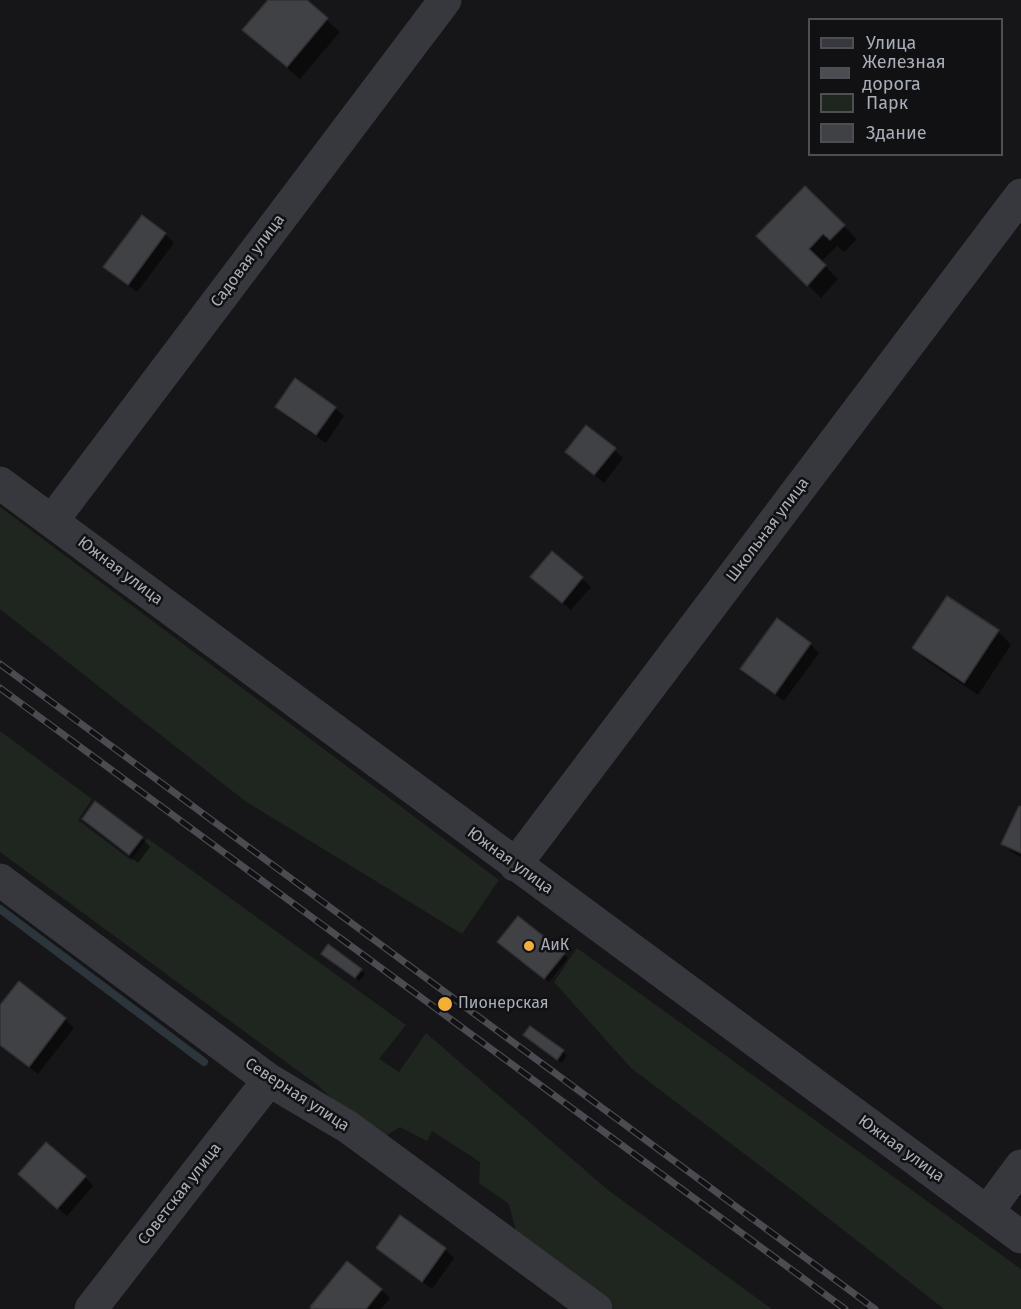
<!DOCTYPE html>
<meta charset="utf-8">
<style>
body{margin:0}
#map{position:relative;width:1021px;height:1309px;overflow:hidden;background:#161618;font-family:"Fira Sans",sans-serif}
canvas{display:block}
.legend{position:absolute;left:808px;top:18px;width:195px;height:138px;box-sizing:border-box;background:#111113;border:2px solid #4d4f55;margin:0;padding:8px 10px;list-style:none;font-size:18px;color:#a8adb8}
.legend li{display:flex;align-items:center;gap:12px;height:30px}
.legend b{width:30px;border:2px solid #4d4f55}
</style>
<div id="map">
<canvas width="1021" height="1309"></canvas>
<ul class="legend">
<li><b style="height:8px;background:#37383d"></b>Улица</li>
<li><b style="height:8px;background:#4a4c52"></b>Железная дорога</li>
<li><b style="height:16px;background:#1e261f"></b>Парк</li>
<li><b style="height:16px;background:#404145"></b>Здание</li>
</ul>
</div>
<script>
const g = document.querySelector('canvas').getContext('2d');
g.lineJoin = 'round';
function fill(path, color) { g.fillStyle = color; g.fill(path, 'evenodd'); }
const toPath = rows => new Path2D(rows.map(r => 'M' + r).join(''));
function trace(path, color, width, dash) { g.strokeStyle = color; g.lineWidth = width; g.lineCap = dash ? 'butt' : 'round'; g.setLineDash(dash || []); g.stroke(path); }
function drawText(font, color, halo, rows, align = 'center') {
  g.font = font + ' "Fira Sans",sans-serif'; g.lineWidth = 5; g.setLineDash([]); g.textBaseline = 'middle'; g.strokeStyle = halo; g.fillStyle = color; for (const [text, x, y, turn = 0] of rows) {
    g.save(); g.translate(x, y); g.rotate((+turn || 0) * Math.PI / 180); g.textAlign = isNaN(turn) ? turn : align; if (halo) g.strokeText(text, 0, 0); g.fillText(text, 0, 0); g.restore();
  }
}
fill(toPath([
 [0,507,499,880,462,934,245,801,0,609],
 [0,731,92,799,78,820,131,860,147,838,406,1025,379,1059,399,1072,426,1033,608,1190,772,1309,614,1309,517,1236,509,1204,479,1183,480,1162,432,1131,427,1141,400,1127,379,1140,316,1084,0,852],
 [577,948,1021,1269,1021,1309,944,1309,796,1193,631,1068,554,982]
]), '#1e261f');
fill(toPath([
 [270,0,304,0,340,32,300,79,258,43,244,30],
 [805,188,857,239,844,252,837,246,821,262,838,279,821,298,758,236],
 [142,217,165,234,174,243,137,292,114,275,105,266],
 [277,407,335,408,344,416,326,443,286,416],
 [587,427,623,458,604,483,576,460],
 [552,553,591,587,571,610,541,585],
 [777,620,810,644,819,653,784,701,751,677,742,669],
 [998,631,1011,645,978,695,927,661,914,648],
 [1021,809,1021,857,1012,852,1003,844],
 [84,819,142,838,150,847,138,863,92,828],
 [503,946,564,954,568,958,549,982],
 [327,957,361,970,365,974,359,981],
 [19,983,65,1019,74,1028,38,1074,0,1045,0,1008],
 [530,1028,567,1055,562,1063,529,1039],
 [85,1177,93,1186,67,1216,28,1183],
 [401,1217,445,1249,454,1258,432,1289,387,1257,378,1248],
 [381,1290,390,1298,381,1309,314,1309]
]), '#0007');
trace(toPath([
 [0,909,204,1062]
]), '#2c353c', 8);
const building = toPath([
 [268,0,307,0,328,18,287,67,242,30,268,0],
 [805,186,845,225,830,240,823,234,809,249,826,265,807,286,756,236,805,186],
 [142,215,166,233,128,285,103,267,142,215],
 [295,378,336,407,316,435,275,407,295,378],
 [586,425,616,448,594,475,565,452,586,425],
 [552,551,583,577,562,603,530,577,552,551],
 [947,596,999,630,964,683,912,648,947,596],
 [777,618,811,643,775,694,740,669,777,618],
 [95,801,143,837,129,855,82,819,95,801],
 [1019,806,1021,807,1021,853,1001,844,1019,806],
 [518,916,565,953,544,979,497,942,518,916],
 [328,944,362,969,355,978,321,954,328,944],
 [19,981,66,1018,29,1067,0,1045,0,1005,19,981],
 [530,1026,564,1050,557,1060,523,1035,530,1026],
 [46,1142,86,1176,57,1209,18,1174,46,1142],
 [400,1215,446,1248,422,1282,376,1248,400,1215],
 [347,1261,382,1289,366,1309,312,1309,310,1307,347,1261]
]);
fill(building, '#404145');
trace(building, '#303034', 1.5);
trace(toPath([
 [0,483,1021,1237],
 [52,521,445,0],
 [515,865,1021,195],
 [0,880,269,1080,348,1127,596,1309],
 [987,1212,1021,1166],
 [91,1309,269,1080]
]), '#37383d', 33);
const rail = toPath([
 [0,664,875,1309],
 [0,688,845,1309]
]);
trace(rail, '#4a4c52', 7);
trace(rail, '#111113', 4.5, [14]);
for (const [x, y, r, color] of [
 [529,946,6,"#f2b134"],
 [445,1004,8,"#f2b134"]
]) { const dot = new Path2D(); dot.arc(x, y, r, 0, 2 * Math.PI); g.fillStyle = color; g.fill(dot); trace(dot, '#111113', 2); }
drawText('16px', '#a8adb8', '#111113', [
 ["Садовая улица",248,261,-53],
 ["Школьная улица",768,530,-53],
 ["Южная улица",120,571,37],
 ["Южная улица",510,861,36],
 ["Северная улица",297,1095,33],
 ["Южная улица",901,1149,36],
 ["Советская улица",180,1194,-52]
]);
drawText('16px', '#a8adb8', '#111113', [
 ["АиК",541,946],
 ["Пионерская",458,1004]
], 'left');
</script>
